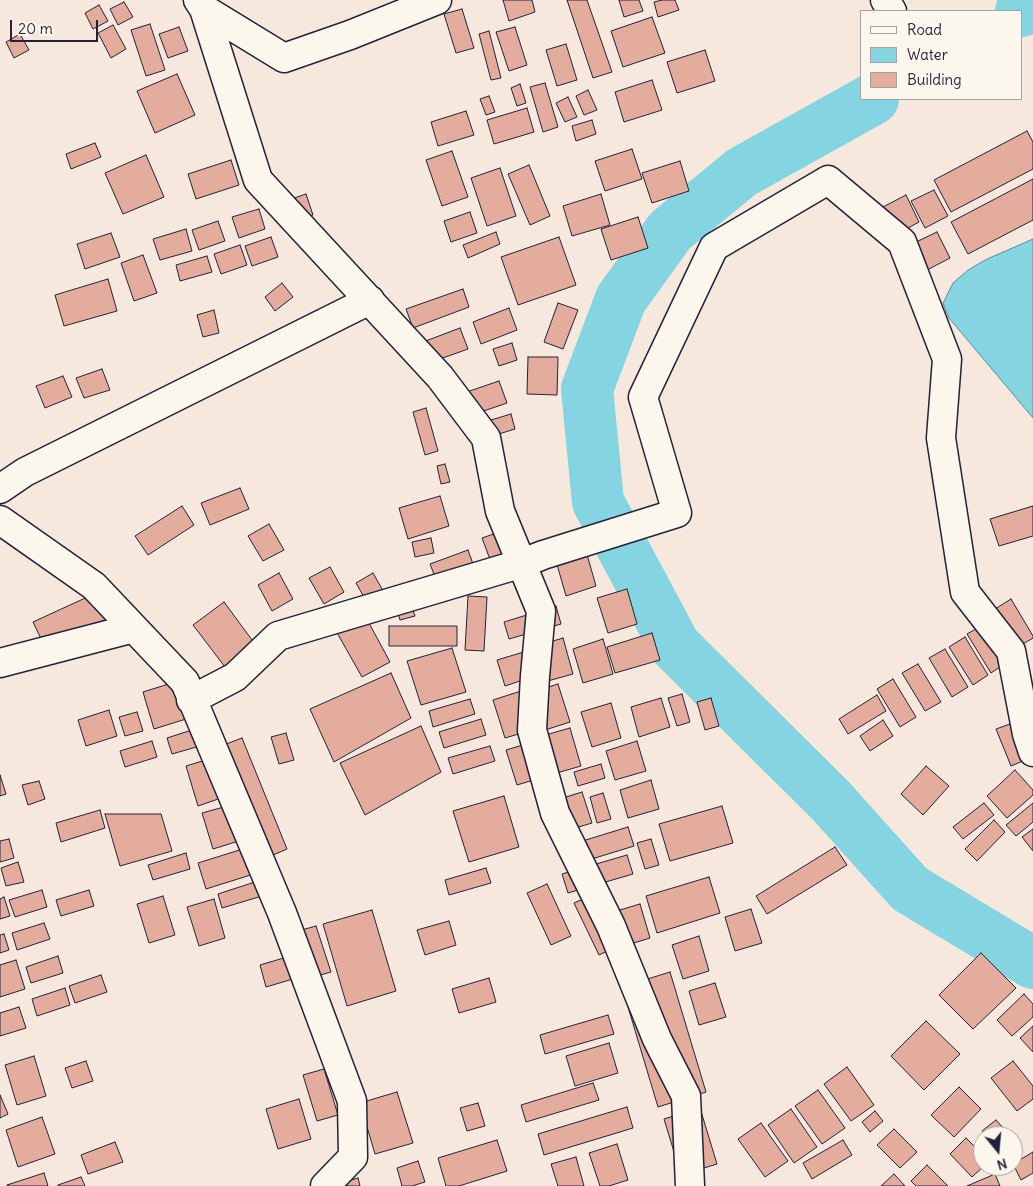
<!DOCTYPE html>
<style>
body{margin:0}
#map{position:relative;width:1033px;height:1186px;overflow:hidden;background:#f6e8dc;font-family:Delius,sans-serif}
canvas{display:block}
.legend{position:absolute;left:860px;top:10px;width:162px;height:90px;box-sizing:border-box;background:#fbf7ec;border:1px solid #a4a2a5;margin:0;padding:6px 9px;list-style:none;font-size:15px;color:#22223b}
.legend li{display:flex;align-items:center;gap:10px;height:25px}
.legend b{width:25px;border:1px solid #a4a2a5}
.north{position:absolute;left:973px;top:1126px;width:50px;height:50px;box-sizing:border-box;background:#fbf7ec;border:1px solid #a4a2a5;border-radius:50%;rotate:163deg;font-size:14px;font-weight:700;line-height:20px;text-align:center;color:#22223b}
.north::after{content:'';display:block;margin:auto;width:18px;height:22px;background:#22223b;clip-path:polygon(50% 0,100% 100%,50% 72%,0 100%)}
.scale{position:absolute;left:10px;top:20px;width:88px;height:22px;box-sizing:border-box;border:2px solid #22223b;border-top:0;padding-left:6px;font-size:15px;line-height:18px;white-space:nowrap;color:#22223b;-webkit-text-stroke:4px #fbf7ec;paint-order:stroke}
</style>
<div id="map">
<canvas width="1033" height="1186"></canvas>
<ul class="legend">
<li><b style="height:6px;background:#fbf7ec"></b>Road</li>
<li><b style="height:14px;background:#84d4e1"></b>Water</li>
<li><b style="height:14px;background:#e4ac9c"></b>Building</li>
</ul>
<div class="north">N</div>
<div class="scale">20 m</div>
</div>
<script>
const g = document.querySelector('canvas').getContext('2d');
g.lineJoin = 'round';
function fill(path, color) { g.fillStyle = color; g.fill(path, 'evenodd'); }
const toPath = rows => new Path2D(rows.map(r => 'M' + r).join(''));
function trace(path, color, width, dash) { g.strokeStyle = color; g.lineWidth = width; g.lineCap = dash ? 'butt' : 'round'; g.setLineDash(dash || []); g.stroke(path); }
const water = toPath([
 [1033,239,1033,418,949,318,943,303,953,283,968,270,987,259,1033,239]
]);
fill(water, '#84d4e1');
trace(water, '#5d8d9f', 1);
trace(toPath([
 [1021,11,1033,0],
 [873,99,742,172,670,231,621,299,587,389,598,502,675,646,831,801,910,889,1033,963]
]), '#84d4e1', 52);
const building = toPath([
 [503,0,532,0,535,12,509,21,503,0],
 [567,0,587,0,612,72,593,78,567,0],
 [619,0,639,0,643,11,624,17,619,0],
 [662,0,675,0,679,10,658,17,654,2,662,0],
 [124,2,133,17,118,25,110,9,124,2],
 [99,5,108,21,93,29,85,13,99,5],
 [462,9,474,48,456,53,444,14,462,9],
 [652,17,665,53,623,67,611,31,652,17],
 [150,24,165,70,146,76,131,30,150,24],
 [113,25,126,49,111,58,98,33,113,25],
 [179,27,188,51,168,58,159,34,179,27],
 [515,27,527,65,509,71,496,32,515,27],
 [489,31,501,78,491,80,479,34,489,31],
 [20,34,29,50,14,58,6,42,20,34],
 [566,44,577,80,557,86,546,50,566,44],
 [705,50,715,81,677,93,667,62,705,50],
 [177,74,195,115,155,133,137,91,177,74],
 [652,80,662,110,624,122,615,92,652,80],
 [545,83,558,127,543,132,530,87,545,83],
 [520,84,526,103,517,106,511,88,520,84],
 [588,90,597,110,584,115,576,96,588,90],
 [489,96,495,112,486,115,480,99,489,96],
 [568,97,577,117,565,122,556,103,568,97],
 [527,108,534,132,494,144,487,120,527,108],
 [466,111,474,135,438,146,431,122,466,111],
 [592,120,596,134,576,141,572,126,592,120],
 [1027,131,1033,142,1033,169,951,212,934,180,1027,131],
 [95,143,101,157,71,169,66,154,95,143],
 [632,149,642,179,605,191,595,161,632,149],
 [452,151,468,197,442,206,426,160,452,151],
 [146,155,164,197,123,214,105,173,146,155],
 [231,160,239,185,196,199,188,174,231,160],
 [680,161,689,191,652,203,642,173,680,161],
 [529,165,550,216,530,225,508,174,529,165],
 [500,168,516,216,487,226,471,178,500,168],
 [1033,179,1033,220,968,254,951,222,1033,179],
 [934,190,948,216,925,228,911,201,934,190],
 [306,194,313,215,287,224,280,203,306,194],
 [601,194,610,225,572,236,563,206,601,194],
 [906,195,919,222,897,234,883,207,906,195],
 [259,209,265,229,239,238,232,217,259,209],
 [470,212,477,233,451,242,444,221,470,212],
 [638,217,648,248,611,260,601,229,638,217],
 [218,221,225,241,199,250,192,230,218,221],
 [186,229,192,251,160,260,153,239,186,229],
 [496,232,500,244,468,258,463,245,496,232],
 [937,232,950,258,927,270,914,243,937,232],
 [111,233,120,257,85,269,77,244,111,233],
 [271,237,278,257,252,266,245,246,271,237],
 [559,237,576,285,518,305,501,257,559,237],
 [240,245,247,265,221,274,214,254,240,245],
 [143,255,157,293,134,301,121,263,143,255],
 [207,256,212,272,180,281,176,265,207,256],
 [108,279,117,311,64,326,55,295,108,279],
 [282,283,293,297,275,311,265,297,282,283],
 [463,289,469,307,413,328,406,309,463,289],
 [558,303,578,310,563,349,544,342,558,303],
 [509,308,517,330,481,344,473,322,509,308],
 [214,310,219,333,203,337,197,315,214,310],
 [460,328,468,349,423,365,415,345,460,328],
 [512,343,517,360,499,366,493,349,512,343],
 [528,357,558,357,557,395,527,394,528,357],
 [102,369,110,390,84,398,76,378,102,369],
 [63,376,72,397,45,408,36,386,63,376],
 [499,381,507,403,466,417,458,395,499,381],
 [426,408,438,451,425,455,413,412,426,408],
 [511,414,515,429,486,438,481,423,511,414],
 [445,464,450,482,441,484,437,466,445,464],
 [240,488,249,509,210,525,201,503,240,488],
 [440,496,449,526,408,539,399,508,440,496],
 [182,506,194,525,148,555,135,536,182,506],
 [1033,506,1033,536,999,546,990,519,1033,506],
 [269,524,284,550,263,561,248,536,269,524],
 [505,530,514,553,491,562,482,538,505,530],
 [431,538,434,553,415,557,412,542,431,538],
 [468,550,478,578,441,592,430,564,468,550],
 [586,551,596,586,566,596,556,561,586,551],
 [330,567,344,592,324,604,309,578,330,567],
 [279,573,293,599,272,611,258,585,279,573],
 [373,573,390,603,373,613,356,583,373,573],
 [406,589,415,616,400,620,392,593,406,589],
 [627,589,637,624,608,633,597,598,627,589],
 [94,594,114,635,53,664,33,622,94,594],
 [468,596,487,597,484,651,465,650,468,596],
 [356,599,390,662,362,677,327,615,356,599],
 [1011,599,1033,636,1033,638,1018,647,995,609,1011,599],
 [224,602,255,644,225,667,193,625,224,602],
 [556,606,561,624,509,639,504,622,556,606],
 [983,625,1006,663,991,673,967,634,983,625],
 [389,626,457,626,457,646,389,646,389,626],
 [652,633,660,660,615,673,607,647,652,633],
 [965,637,988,675,973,685,949,647,965,637],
 [563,638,573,674,544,682,533,647,563,638],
 [603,639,613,674,583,683,573,649,603,639],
 [452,648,466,692,421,705,407,661,452,648],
 [945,649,968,687,952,697,929,658,945,649],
 [527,651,535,676,505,686,497,660,527,651],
 [918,664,941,702,925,711,902,673,918,664],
 [391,673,411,718,334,762,310,709,391,673],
 [893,679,916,717,900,727,877,689,893,679],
 [175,682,186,719,154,729,143,692,175,682],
 [558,684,570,722,542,731,530,693,558,684],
 [521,691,532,730,505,738,493,700,521,691],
 [682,694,690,722,677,726,668,698,682,694],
 [877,695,886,711,848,734,839,719,877,695],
 [661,698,670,727,639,737,631,707,661,698],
 [711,698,719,726,705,730,697,702,711,698],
 [470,699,475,714,433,727,429,711,470,699],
 [611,703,621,738,592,747,581,712,611,703],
 [109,710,117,736,86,746,78,720,109,710],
 [137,712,143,731,125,736,119,717,137,712],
 [481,719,486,735,444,748,439,732,481,719],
 [883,720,893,736,870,751,860,736,883,720],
 [1010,724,1025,760,1011,766,996,729,1010,724],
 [421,726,441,772,365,815,340,763,421,726],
 [570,728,581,766,553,774,542,736,570,728],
 [195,729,200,746,172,754,167,738,195,729],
 [286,733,294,760,279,764,271,737,286,733],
 [242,738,287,849,266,858,221,746,242,738],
 [152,741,157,757,125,767,120,751,152,741],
 [536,741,547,776,517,785,506,750,536,741],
 [637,741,646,771,615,780,606,751,637,741],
 [490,746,495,761,453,774,448,758,490,746],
 [212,758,224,797,198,806,186,766,212,758],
 [601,764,605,778,578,786,574,772,601,764],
 [926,766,949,786,923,815,901,794,926,766],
 [1015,770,1033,790,1033,795,1007,818,987,796,1015,770],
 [0,775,6,794,0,796,0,775],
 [651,780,659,809,628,818,620,790,651,780],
 [39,781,45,799,28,805,22,785,39,781],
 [582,792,592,823,572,829,563,798,582,792],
 [603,793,611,819,597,823,590,797,603,793],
 [504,796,519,847,469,862,453,811,504,796],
 [984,803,994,815,963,839,953,827,984,803],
 [1033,803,1033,822,1016,836,1006,825,1033,803],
 [231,805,242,840,213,849,202,813,231,805],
 [722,806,733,843,670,861,659,824,722,806],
 [100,810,105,828,61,842,56,823,100,810],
 [105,814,161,814,172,851,120,866,105,814],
 [994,820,1005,832,977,861,965,849,994,820],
 [628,827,634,846,569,866,563,847,628,827],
 [1033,829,1033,851,1022,837,1033,829],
 [9,839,14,858,0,862,0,841,9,839],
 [651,839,659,865,645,869,637,843,651,839],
 [249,847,257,873,206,889,198,863,249,847],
 [835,847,847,865,767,914,756,896,835,847],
 [186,853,190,869,153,880,148,865,186,853],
 [627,855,633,874,568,893,562,874,627,855],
 [18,862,24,882,6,886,1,868,18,862],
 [486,868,491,883,449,895,445,880,486,868],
 [709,877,720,913,657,933,646,896,709,877],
 [258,881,262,896,222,908,218,894,258,881],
 [547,884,571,936,551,945,527,893,547,884],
 [42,890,47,907,15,917,9,900,42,890],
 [89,890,94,906,61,916,56,900,89,890],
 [594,894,618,946,599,955,574,903,594,894],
 [163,896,175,935,149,943,137,904,163,896],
 [4,897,10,916,0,919,0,899,4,897],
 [214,899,225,938,199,946,187,907,214,899],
 [640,904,650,938,624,946,613,912,640,904],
 [751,909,762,943,735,951,725,917,751,909],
 [372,910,396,991,347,1006,323,924,372,910],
 [449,921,456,945,425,955,417,930,449,921],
 [44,923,50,939,17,950,12,933,44,923],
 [316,926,331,972,313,977,298,931,316,926],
 [4,934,9,950,0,953,0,935,4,934],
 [699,936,709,971,683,979,672,945,699,936],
 [981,953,1016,988,973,1029,939,995,981,953],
 [58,956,63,973,31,983,26,967,58,956],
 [287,957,293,979,266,987,260,965,287,957],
 [16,960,25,989,0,997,0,965,16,960],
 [670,972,706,1092,658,1107,622,987,670,972],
 [101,975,107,992,75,1003,69,986,101,975],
 [489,978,496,1002,459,1013,452,989,489,978],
 [715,983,726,1017,699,1025,689,991,715,983],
 [65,988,70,1005,37,1016,32,999,65,988],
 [1024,994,1033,1004,1033,1017,1012,1036,997,1020,1024,994],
 [19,1007,26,1028,0,1036,0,1013,19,1007],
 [608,1015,614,1034,545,1054,540,1035,608,1015],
 [926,1021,960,1054,924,1090,891,1056,926,1021],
 [1033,1026,1033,1052,1020,1038,1033,1026],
 [609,1043,618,1073,575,1086,566,1056,609,1043],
 [34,1056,46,1096,17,1105,5,1065,34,1056],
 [86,1061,93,1081,72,1088,65,1068,86,1061],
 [1013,1061,1033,1086,1033,1099,1017,1111,991,1078,1013,1061],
 [847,1067,874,1105,851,1121,824,1084,847,1067],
 [324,1069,338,1115,317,1121,303,1075,324,1069],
 [593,1083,599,1100,526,1122,521,1105,593,1083],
 [959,1087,981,1109,954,1137,931,1115,959,1087],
 [818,1090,845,1128,822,1144,795,1106,818,1090],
 [397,1092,413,1143,375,1154,360,1103,397,1092],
 [0,1095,8,1114,0,1118,0,1095],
 [299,1099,311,1139,278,1149,266,1109,299,1099],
 [478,1103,485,1126,467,1131,460,1108,478,1103],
 [627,1107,633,1128,544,1155,538,1134,627,1107],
 [700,1108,717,1164,681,1175,664,1119,700,1108],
 [791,1109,817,1147,794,1163,768,1125,791,1109],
 [875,1111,883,1121,870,1132,862,1122,875,1111],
 [42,1117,55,1154,18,1167,6,1130,42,1117],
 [996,1120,1004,1129,996,1136,986,1136,982,1131,996,1120],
 [761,1123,788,1161,765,1177,738,1139,761,1123],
 [894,1129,917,1152,900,1168,877,1145,894,1129],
 [966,1138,983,1155,984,1166,972,1177,950,1154,966,1138],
 [497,1140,507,1171,459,1186,446,1186,438,1158,497,1140],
 [843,1140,852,1155,812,1179,803,1163,843,1140],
 [115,1142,123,1162,88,1174,81,1155,115,1142],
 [617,1144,628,1180,609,1186,600,1186,589,1153,617,1144],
 [1033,1152,1033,1173,1021,1180,1013,1164,1033,1152],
 [576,1157,584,1186,558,1186,551,1164,576,1157],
 [418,1161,425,1182,412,1186,402,1186,397,1168,418,1161],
 [927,1165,948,1186,916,1186,911,1181,927,1165],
 [44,1173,48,1186,7,1186,7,1185,44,1173],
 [894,1174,905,1186,881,1186,894,1174],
 [995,1174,1000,1186,967,1186,995,1174],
 [81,1177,85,1186,58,1186,58,1185,81,1177],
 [358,1178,360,1186,335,1186,335,1185,358,1178]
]);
fill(building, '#e4ac9c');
trace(building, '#22223b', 1);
const minor = toPath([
 [198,0,204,9,258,180,440,377,486,438,500,511,541,611,535,676,532,730,555,813,611,926,657,1039,686,1096,690,1186],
 [885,0,892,11],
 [204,9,284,58,350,35,437,0],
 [0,489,25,472,370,300],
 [0,520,94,586,185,682,282,913,352,1101,353,1157,325,1186],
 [0,663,134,628],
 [191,700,235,677,278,636,523,563,543,555,677,513,643,397,714,247,828,180,902,242,947,359,941,438,965,592,1011,651,1027,734,1033,752]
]);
trace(minor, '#22223b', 31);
trace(minor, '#fbf7ec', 28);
</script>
